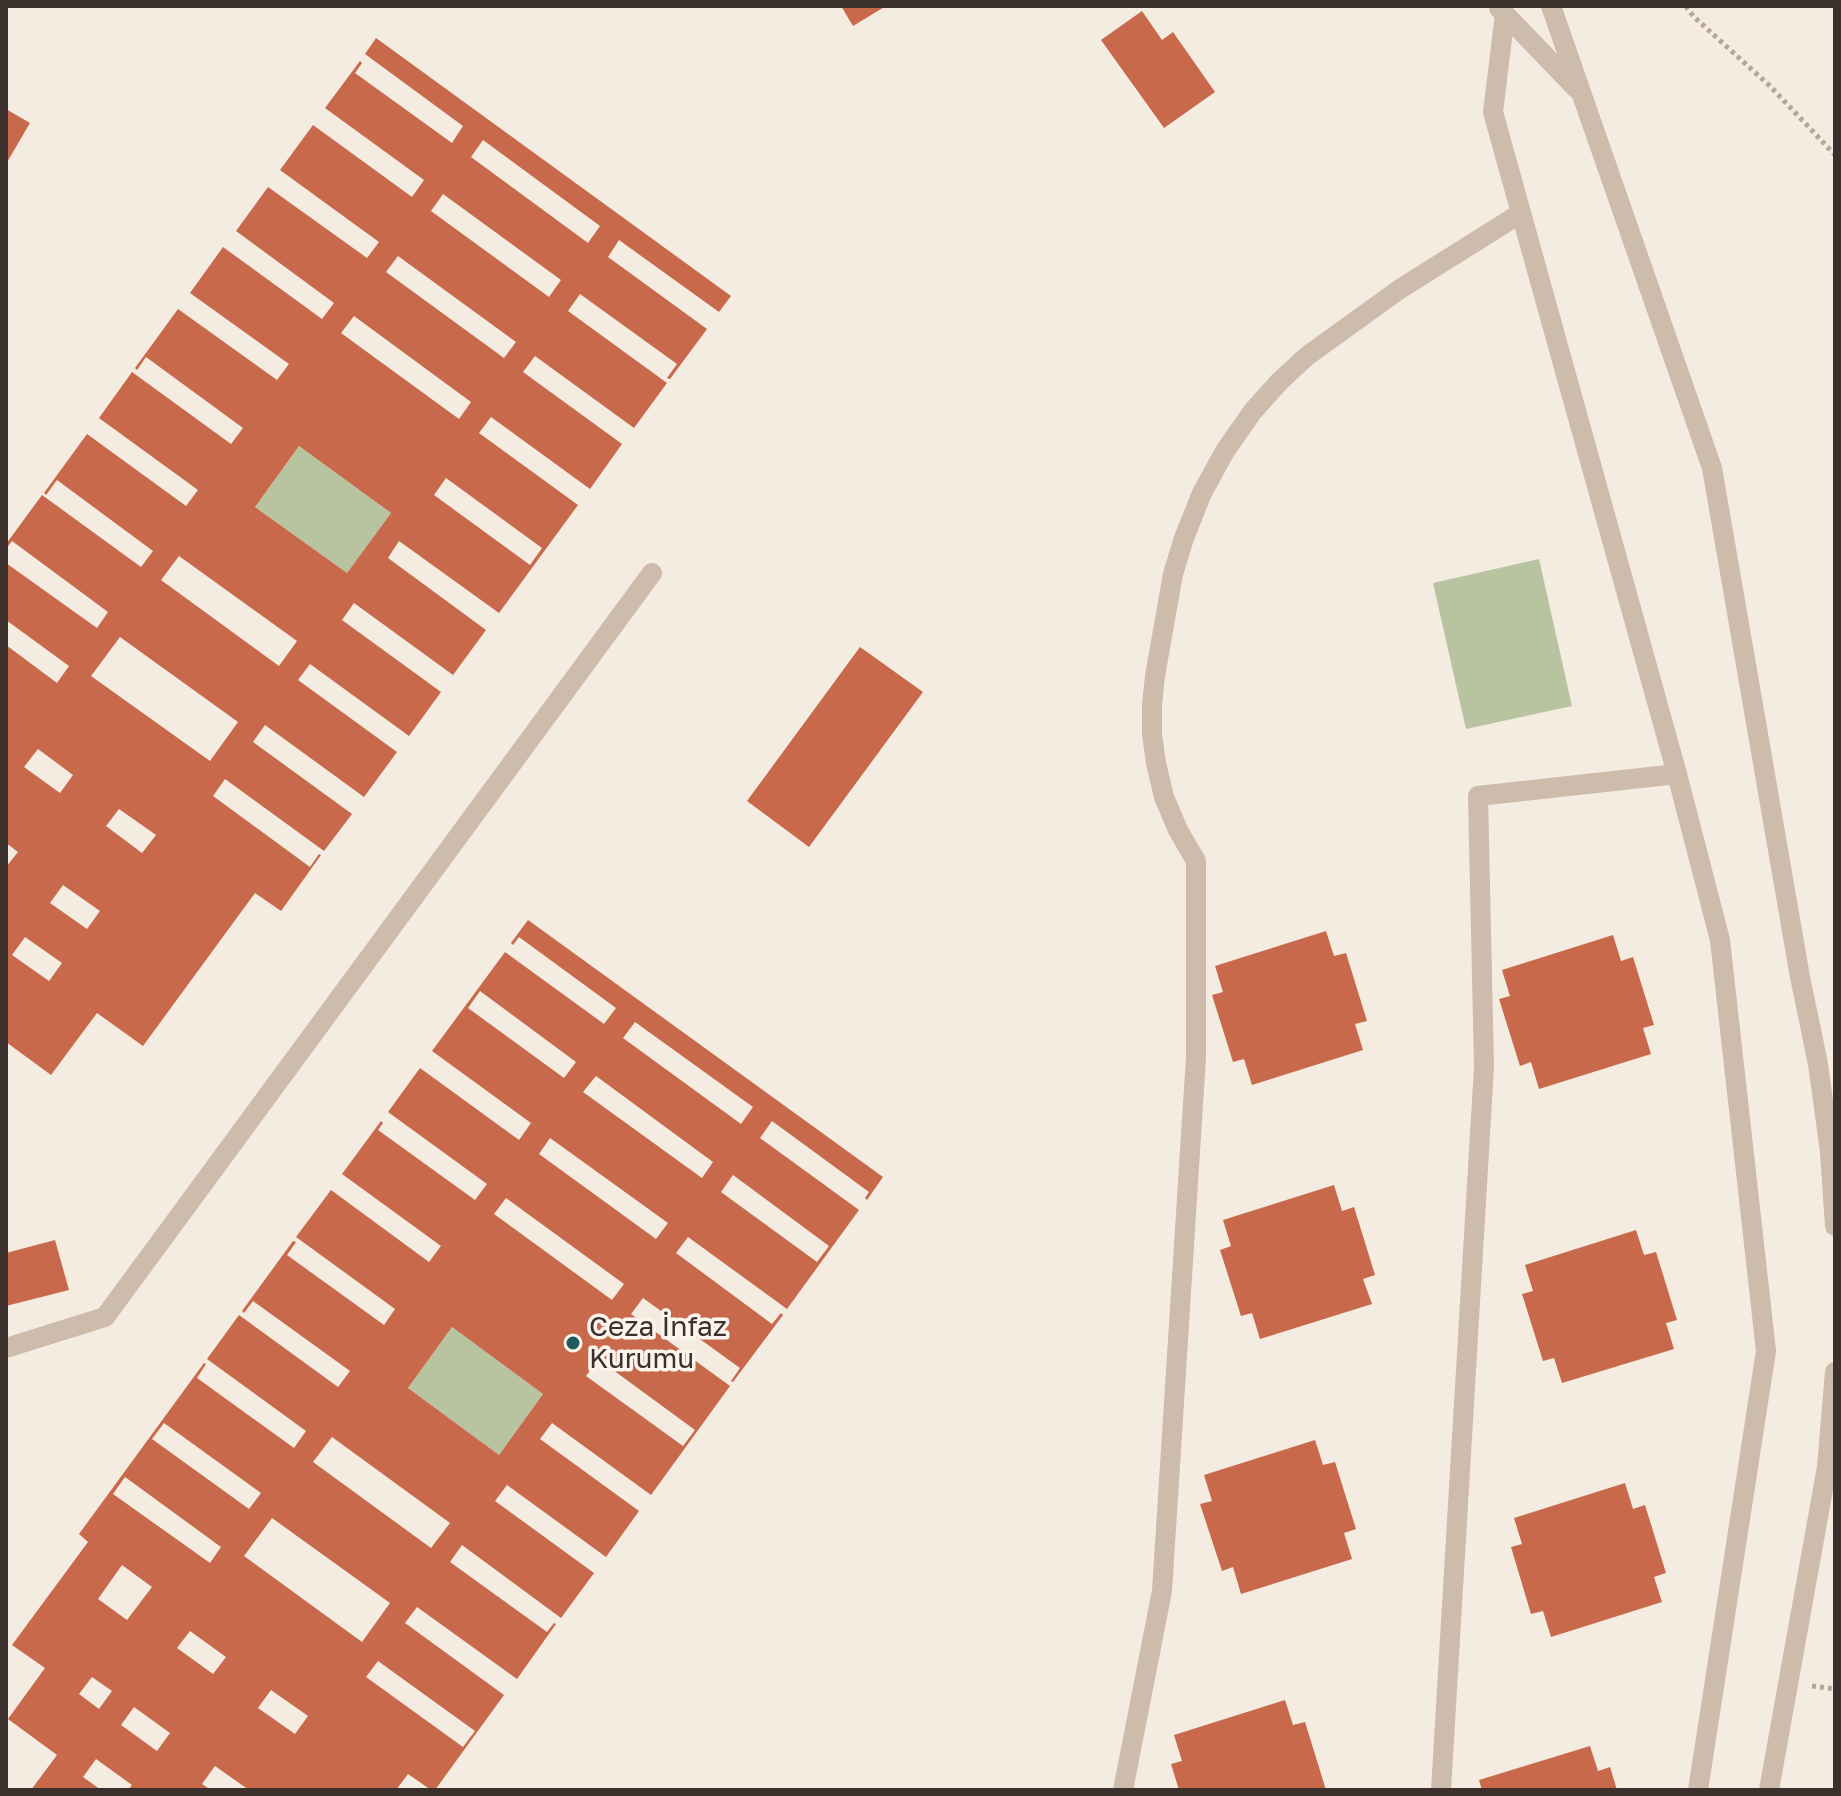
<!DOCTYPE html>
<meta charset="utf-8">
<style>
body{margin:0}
#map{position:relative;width:1841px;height:1796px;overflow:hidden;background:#f4ebe1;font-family:"Golos Text",sans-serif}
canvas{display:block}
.frame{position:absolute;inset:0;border:8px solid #3b302b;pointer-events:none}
</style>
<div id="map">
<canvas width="1841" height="1796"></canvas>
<div class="frame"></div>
</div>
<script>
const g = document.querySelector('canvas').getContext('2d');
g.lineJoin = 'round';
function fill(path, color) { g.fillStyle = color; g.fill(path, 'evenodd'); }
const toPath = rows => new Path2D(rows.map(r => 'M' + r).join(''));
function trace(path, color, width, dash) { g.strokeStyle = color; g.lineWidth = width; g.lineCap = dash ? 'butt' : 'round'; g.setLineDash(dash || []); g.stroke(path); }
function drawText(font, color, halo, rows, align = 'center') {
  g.font = font + ' "Golos Text",sans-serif'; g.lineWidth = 7; g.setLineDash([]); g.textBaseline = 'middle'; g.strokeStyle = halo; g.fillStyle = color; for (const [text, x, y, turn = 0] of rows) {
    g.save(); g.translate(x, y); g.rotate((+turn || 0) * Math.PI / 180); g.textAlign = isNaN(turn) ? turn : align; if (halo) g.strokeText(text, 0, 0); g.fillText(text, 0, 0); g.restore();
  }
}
fill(toPath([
 [299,446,391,513,347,573,255,507],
 [1539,559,1572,706,1466,729,1433,583],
 [452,1327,543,1394,499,1455,408,1388]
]), '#b8c4a0');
fill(toPath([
 [841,6,886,6,853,26],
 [1142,11,1162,40,1173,32,1215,92,1164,128,1101,40],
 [376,38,731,296,719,312,619,240,608,257,707,329,670,379,667,378,677,364,580,294,568,311,667,383,634,428,535,356,523,372,622,444,590,489,491,417,479,433,578,505,499,613,399,541,388,558,486,630,453,675,354,603,342,620,441,692,409,736,310,664,298,680,397,752,364,797,265,725,253,742,352,814,324,851,225,779,213,796,310,867,319,854,321,855,281,911,255,893,143,1046,97,1013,51,1075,6,1042,6,867,18,852,6,843,6,645,57,683,69,666,6,620,6,563,97,628,108,612,12,541,6,549,6,544,42,495,141,567,153,551,57,480,46,495,44,493,87,434,186,506,198,490,99,418,132,372,231,444,243,428,146,357,137,370,135,368,178,309,277,380,289,364,190,293,223,247,322,319,334,303,236,231,268,187,367,258,379,242,280,170,313,125,412,197,424,180,325,108,360,61,362,63,355,73,452,143,463,126,365,54],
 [483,140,600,226,588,243,471,157],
 [443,194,561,280,549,297,431,211],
 [398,256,516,342,504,358,386,272],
 [354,316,471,402,459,419,341,333],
 [299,446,391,513,347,573,255,507],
 [446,478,542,548,530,565,434,495],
 [179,556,297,641,279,666,161,580],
 [120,637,238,722,210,761,91,676],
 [38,749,73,775,60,793,24,767],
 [119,809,156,835,142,853,106,826],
 [63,885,100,911,87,929,50,903],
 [25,937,62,963,49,981,12,955],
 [6,109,30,123,6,164],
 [860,647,923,692,809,847,747,801],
 [528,920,883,1177,867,1200,865,1198,869,1192,772,1121,760,1138,859,1210,787,1309,688,1237,676,1253,772,1324,781,1313,783,1315,733,1382,731,1381,740,1368,643,1298,631,1314,730,1386,651,1495,552,1423,540,1439,639,1511,606,1557,507,1485,495,1501,594,1573,561,1618,462,1545,450,1562,547,1632,554,1623,556,1624,517,1679,417,1607,405,1623,504,1695,435,1790,431,1790,408,1774,396,1790,249,1790,215,1766,202,1784,211,1790,128,1790,132,1785,96,1759,83,1777,101,1790,31,1790,57,1755,8,1719,45,1668,12,1645,88,1542,79,1534,204,1363,206,1364,197,1378,294,1448,306,1431,207,1359,239,1315,338,1387,350,1371,253,1301,244,1313,242,1311,293,1241,296,1242,287,1255,384,1325,395,1309,296,1237,331,1190,429,1262,441,1246,342,1174,381,1121,383,1123,378,1130,475,1200,487,1184,388,1112,420,1068,519,1140,531,1123,432,1051,505,952,604,1024,616,1008,519,937,513,945,511,943],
 [480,991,576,1062,564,1078,468,1008],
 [635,1022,753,1107,741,1124,623,1038],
 [596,1076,713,1162,702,1178,583,1092],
 [550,1138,668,1223,656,1239,539,1154],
 [733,1175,829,1246,817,1262,721,1192],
 [506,1198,624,1284,612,1300,494,1214],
 [452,1327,543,1394,499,1455,408,1388],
 [598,1359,695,1430,683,1446,586,1376],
 [164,1423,261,1493,249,1509,152,1439],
 [332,1437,450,1523,431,1548,313,1462],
 [125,1477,221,1547,210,1563,113,1494],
 [272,1518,390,1603,362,1642,244,1556],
 [122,1565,152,1587,127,1620,98,1599],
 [190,1631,226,1657,213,1674,177,1648],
 [378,1661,475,1731,463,1747,366,1677],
 [92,1677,112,1691,99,1709,79,1694],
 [271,1690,308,1716,295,1734,258,1708],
 [134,1707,170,1733,157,1751,121,1725],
 [1326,931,1334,956,1346,953,1367,1021,1355,1024,1363,1050,1252,1085,1244,1059,1233,1062,1212,995,1223,992,1215,966],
 [1613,935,1621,961,1633,957,1654,1025,1643,1028,1651,1054,1539,1089,1531,1062,1520,1066,1499,999,1510,996,1502,970],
 [1334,1185,1342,1211,1354,1207,1375,1275,1363,1279,1372,1304,1260,1339,1252,1313,1241,1316,1220,1250,1231,1246,1223,1220],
 [1636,1230,1644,1255,1656,1252,1677,1320,1666,1323,1674,1349,1562,1383,1554,1358,1543,1361,1522,1294,1533,1291,1525,1265],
 [55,1240,69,1290,6,1306,6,1253],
 [1315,1440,1323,1465,1335,1462,1356,1529,1344,1533,1352,1559,1241,1594,1233,1567,1222,1571,1200,1504,1212,1501,1204,1475],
 [1625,1483,1633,1509,1645,1505,1666,1573,1654,1577,1662,1602,1551,1637,1543,1611,1531,1614,1511,1547,1522,1544,1514,1518],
 [1285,1700,1293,1725,1305,1722,1326,1790,1179,1790,1171,1764,1182,1761,1174,1735],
 [1590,1746,1598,1771,1610,1767,1617,1790,1482,1790,1479,1780]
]), '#c8694b');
trace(toPath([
 [1686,6,1693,16,1771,87,1835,155],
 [1812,1686,1835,1689]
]), '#b9a596', 5, [4, 4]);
trace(toPath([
 [1551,6,1712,468,1800,977,1818,1064,1830,1152,1835,1226],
 [1499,8,1577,89],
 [1505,14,1493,112,1677,774,1720,940,1766,1351,1698,1790],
 [6,1348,105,1317,652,573],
 [1123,1790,1162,1591,1196,1057,1196,861,1178,830,1164,797,1156,763,1152,734,1152,705,1155,676,1173,574,1184,538,1202,493,1225,451,1253,411,1279,382,1307,356,1400,289,1521,213],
 [1441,1790,1484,1067,1478,796,1677,774],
 [1769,1790,1827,1467,1835,1372]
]), '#cdbbac', 20);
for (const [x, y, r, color] of [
 [573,1343,8,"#1f5a5e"]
]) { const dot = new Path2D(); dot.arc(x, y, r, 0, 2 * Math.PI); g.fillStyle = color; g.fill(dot); trace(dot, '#fbf5ee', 3); }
drawText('28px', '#3b302b', '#fbf5ee', [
 ["Ceza İnfaz",589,1327],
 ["Kurumu",589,1359]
], 'left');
</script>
